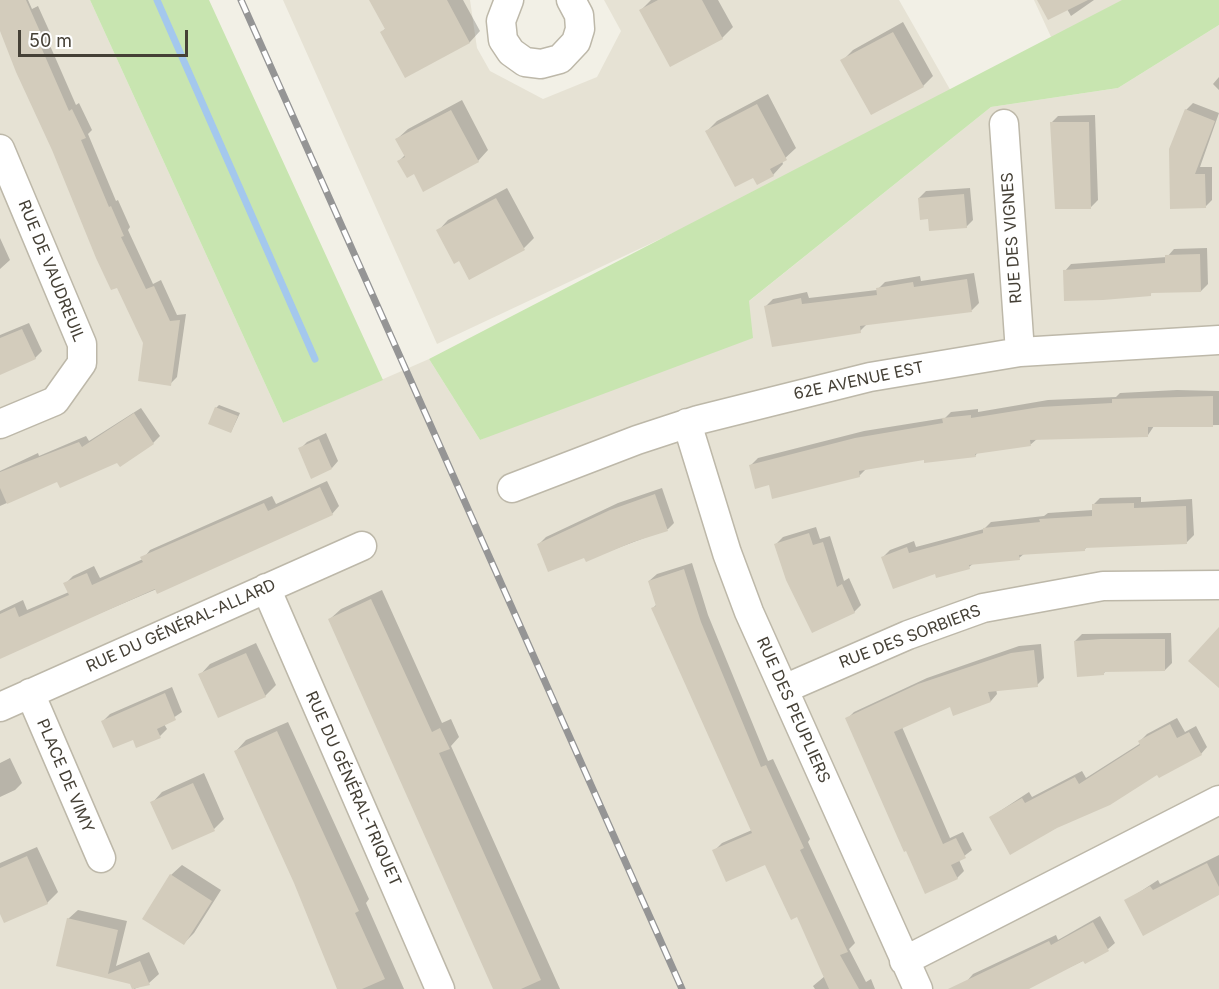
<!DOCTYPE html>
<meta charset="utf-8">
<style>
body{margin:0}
#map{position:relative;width:1219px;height:989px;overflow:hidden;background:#f2f0e6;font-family:Inter,sans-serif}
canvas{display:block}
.scale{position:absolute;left:18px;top:30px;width:170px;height:27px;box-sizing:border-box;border:3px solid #454036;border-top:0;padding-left:8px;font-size:18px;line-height:21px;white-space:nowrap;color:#454036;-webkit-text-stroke:4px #fff;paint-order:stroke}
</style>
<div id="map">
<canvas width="1219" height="989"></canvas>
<div class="scale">50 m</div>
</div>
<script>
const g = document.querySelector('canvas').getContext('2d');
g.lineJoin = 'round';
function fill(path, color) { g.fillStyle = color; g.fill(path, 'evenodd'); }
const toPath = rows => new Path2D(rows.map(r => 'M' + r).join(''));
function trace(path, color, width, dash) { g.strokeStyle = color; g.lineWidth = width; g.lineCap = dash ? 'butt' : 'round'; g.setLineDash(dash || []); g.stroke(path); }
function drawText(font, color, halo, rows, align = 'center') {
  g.font = font + ' Inter,sans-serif'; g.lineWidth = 6; g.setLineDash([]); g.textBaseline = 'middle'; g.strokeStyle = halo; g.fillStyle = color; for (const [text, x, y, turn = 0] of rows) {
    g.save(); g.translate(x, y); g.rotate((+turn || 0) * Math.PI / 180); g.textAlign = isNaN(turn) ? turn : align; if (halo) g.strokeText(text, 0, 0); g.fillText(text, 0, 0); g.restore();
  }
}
fill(toPath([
 [0,0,90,0,283,423,429,359,480,440,748,302,991,107,1118,88,1219,25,1219,989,0,989],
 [283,0,470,0,477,48,490,71,543,99,597,77,621,31,604,0,899,0,956,100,437,344],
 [1034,0,1152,0,1058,52]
]), '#e6e2d4');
fill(toPath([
 [90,0,209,0,383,380,283,423],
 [1122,0,1219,0,1219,25,1118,88,991,107,749,301,753,338,480,440,429,359]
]), '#c8e5b0');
fill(toPath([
 [0,0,28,0,32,9,38,6,52,37,48,41,76,105,79,103,92,130,88,134,116,201,118,200,130,227,128,230,153,284,161,280,177,315,186,314,177,377,170,384,145,342,54,149,0,27],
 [371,0,463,0,480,31,470,42,405,76,382,32,386,28],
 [651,0,718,0,733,27,722,38,641,10],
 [1039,0,1094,0,1071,16,1067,9],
 [903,22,933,76,923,86,842,61,853,50],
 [1219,77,1219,90,1213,84],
 [768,94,796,148,782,161,783,164,773,175,754,176,707,131,717,121],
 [462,100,488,150,478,161,414,172,399,161,405,155,397,139,408,129],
 [1193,103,1219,113,1200,167,1212,167,1212,200,1205,207,1171,207,1186,110],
 [1095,115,1098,200,1091,207,1051,123,1058,116],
 [507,188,534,238,524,248,459,259,438,231,448,220],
 [970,188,973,220,966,227,929,218,919,198,926,191],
 [0,238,10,260,0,269],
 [1207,248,1208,284,1201,291,1153,292,1150,294,1065,271,1071,264,1167,257,1174,249],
 [974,273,979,303,972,310,868,323,860,331,766,306,773,299,807,292,809,298,877,290,885,282,920,276,921,281],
 [29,323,42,351,35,358,0,373,0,335],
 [1177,390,1219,391,1219,425,1154,426,1148,435,1037,439,1030,445,978,452,975,456,925,458,866,469,859,476,770,484,751,465,758,458,864,431,945,418,951,412,978,409,978,412,1048,400,1116,397,1120,393],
 [219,405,240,413,231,432,216,408],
 [141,408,160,436,153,443,118,461,58,480,0,506,0,471,38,453,39,456,86,436,89,441],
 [326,433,338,461,332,468,300,449,307,442],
 [327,481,339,506,332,514,0,656,0,611,23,600,27,610,69,592,65,584,73,576,94,566,100,578,143,559,150,550,272,496,276,504],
 [662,488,674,523,668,529,586,560,584,556,539,544,546,537,618,503],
 [1141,497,1141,502,1192,499,1194,535,1187,542,1087,547,1085,549,1025,553,1019,558,974,563,969,567,936,572,883,557,890,550,914,541,916,547,984,529,991,522,1044,516,1048,513,1093,510,1093,505,1100,498],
 [816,527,820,539,830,536,844,581,849,578,861,605,854,612,776,544,783,537],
 [692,563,708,615,768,761,773,759,810,839,808,842,855,943,849,949,866,982,871,979,875,989,815,989,813,986,825,976,798,915,766,863,714,851,722,843,752,830,653,608,657,604,649,581,657,574],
 [382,590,442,723,451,719,459,737,451,746,560,989,494,989,330,619,341,609],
 [1171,633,1172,663,1165,670,1107,670,1103,674,1075,641,1082,634],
 [256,643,276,685,265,696,200,675,210,664],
 [1041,644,1044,678,1037,685,996,689,997,694,991,701,951,705,902,727,950,838,963,832,972,850,959,860,964,871,957,878,847,719,854,712,927,678,1019,646],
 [172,687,182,712,164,724,167,729,160,736,133,738,103,721,110,714],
 [1177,718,1185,732,1196,726,1207,747,1201,754,1157,773,991,817,1029,792,1032,797,1082,771,1086,778,1141,743,1140,741,1147,734],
 [288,722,369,899,366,903,404,989,339,989,296,882,236,751,246,740],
 [10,758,22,783,15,790,0,797,0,763],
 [204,773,224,819,214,829,152,803,162,792],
 [37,847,58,892,47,903,0,910,0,863],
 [1219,855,1219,893,1126,901,1158,880,1160,884],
 [182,865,221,890,194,933,184,943,171,875],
 [78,910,127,921,116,966,149,952,159,974,149,983,134,989,131,982,58,965,68,919],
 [1100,916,1115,943,1108,949,1024,989,971,989,967,981,973,974,1056,935,1058,940]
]), '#0003');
trace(toPath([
 [157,0,315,359]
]), '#a4c8ed', 7);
fill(toPath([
 [0,0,26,0,46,45,41,47,69,111,72,109,86,138,81,140,109,207,111,206,124,236,121,237,146,289,154,286,170,321,180,320,171,386,138,381,143,343,117,288,111,290,96,258,52,150,16,72,0,31],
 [369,0,447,0,470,43,405,78,380,32,385,29],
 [658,0,702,0,723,39,670,67,639,10],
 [1037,0,1088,0,1048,20],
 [893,32,924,87,871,115,840,60],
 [757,104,787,160,770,169,774,176,757,185,753,178,735,187,705,131],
 [1185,109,1215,121,1195,174,1205,174,1206,208,1170,209,1169,149],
 [451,110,479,162,423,192,414,174,407,178,397,161,405,157,395,139],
 [1050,122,1089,122,1091,209,1055,209],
 [964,194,967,228,929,231,928,219,920,220,918,198],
 [496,198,525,250,469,280,459,261,454,264,436,230],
 [1200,254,1201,292,1151,293,1151,296,1103,300,1064,301,1063,270,1165,263,1165,255],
 [967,279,972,312,860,326,861,333,772,347,764,306,801,298,802,304,877,295,876,288,913,282,914,287],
 [22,329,36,359,0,375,0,338],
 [1213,396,1213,427,1148,427,1148,437,1030,440,1031,446,975,454,976,457,924,463,924,460,859,471,860,477,772,499,769,485,755,489,749,465,855,438,943,423,942,418,971,415,971,418,1040,407,1112,403,1112,399],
 [215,407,238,416,231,433,208,424],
 [134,413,154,444,120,467,117,463,60,488,57,482,7,504,0,488,0,472,79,442,82,447],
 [319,439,332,469,311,479,298,448],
 [320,487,333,515,157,594,155,589,0,659,0,614,15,607,19,617,69,595,63,583,87,573,92,585,143,562,140,557,264,503,268,511],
 [655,494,668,531,633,542,586,562,584,558,548,572,537,544,610,510],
 [1134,503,1134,508,1186,506,1187,544,1085,548,1085,551,1019,555,1020,560,969,565,970,569,936,578,935,574,893,589,881,557,907,547,909,553,983,533,983,528,1040,522,1039,519,1092,516,1092,504],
 [809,533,813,545,823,542,837,587,842,584,855,613,812,633,786,580,774,544],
 [684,569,701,622,747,733,761,767,766,765,804,848,800,850,848,952,840,955,859,989,829,989,797,917,791,920,765,865,726,882,712,850,752,833,651,608,656,606,648,581],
 [371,599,432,732,440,728,450,749,439,753,541,980,521,989,493,989,328,619],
 [1219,627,1219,688,1188,661],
 [1101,639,1165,639,1165,671,1104,672,1104,675,1077,677,1074,641],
 [1034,650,1038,687,988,692,991,702,953,716,950,707,894,732,943,844,956,838,966,858,951,865,958,879,925,894,906,851,904,852,845,718,918,684,1011,653],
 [246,653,266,697,218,718,198,674],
 [165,693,176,720,157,729,161,738,136,748,133,740,113,748,101,721],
 [1170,724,1177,738,1189,732,1202,755,1159,778,1157,775,1110,805,1057,828,1010,855,989,817,1022,798,1025,803,1075,777,1079,784,1140,745,1138,741],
 [277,731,359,911,355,913,385,979,362,989,337,989,294,883,234,751],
 [193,783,215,831,172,850,150,802],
 [27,856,48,904,4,923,0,914,0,868],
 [1207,863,1219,887,1219,895,1143,936,1124,900,1150,886,1153,890],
 [170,874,212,901,184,945,142,919],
 [67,918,118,930,108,974,140,961,150,985,132,989,130,984,56,966],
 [1093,922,1109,951,1085,964,1083,961,1029,989,948,989,1049,941,1051,945]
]), '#d3ccbc');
const minor = toPath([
 [509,0,501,21,503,40,511,52,525,62,541,64,560,59,576,42,580,29,579,15,571,0],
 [1004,124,1020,352],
 [0,149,82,344,82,363,55,401,0,424],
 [687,423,727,553,749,612,918,989],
 [512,488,637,440,698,420,870,377,1020,352,1219,340],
 [266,588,440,989],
 [784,689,908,635,983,608,1103,586,1219,585],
 [30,693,101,858],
 [0,707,362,546],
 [904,961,1219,800]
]);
trace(minor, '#bdb8a9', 31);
trace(minor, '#fff', 28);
const rail = toPath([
 [241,0,682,989]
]);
trace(rail, '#959595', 7);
trace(rail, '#fff', 4.5, [14]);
drawText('16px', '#454036', '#fff', [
 ["RUE DES VIGNES",1012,238,-94],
 ["RUE DE VAUDREUIL",51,271,68],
 ["62E AVENUE EST",859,381,-12],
 ["RUE DU GÉNÉRAL-ALLARD",181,626,-24],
 ["RUE DES SORBIERS",910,637,-21],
 ["RUE DES PEUPLIERS",793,710,66],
 ["PLACE DE VIMY",65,776,67],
 ["RUE DU GÉNÉRAL-TRIQUET",353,789,66]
]);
</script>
